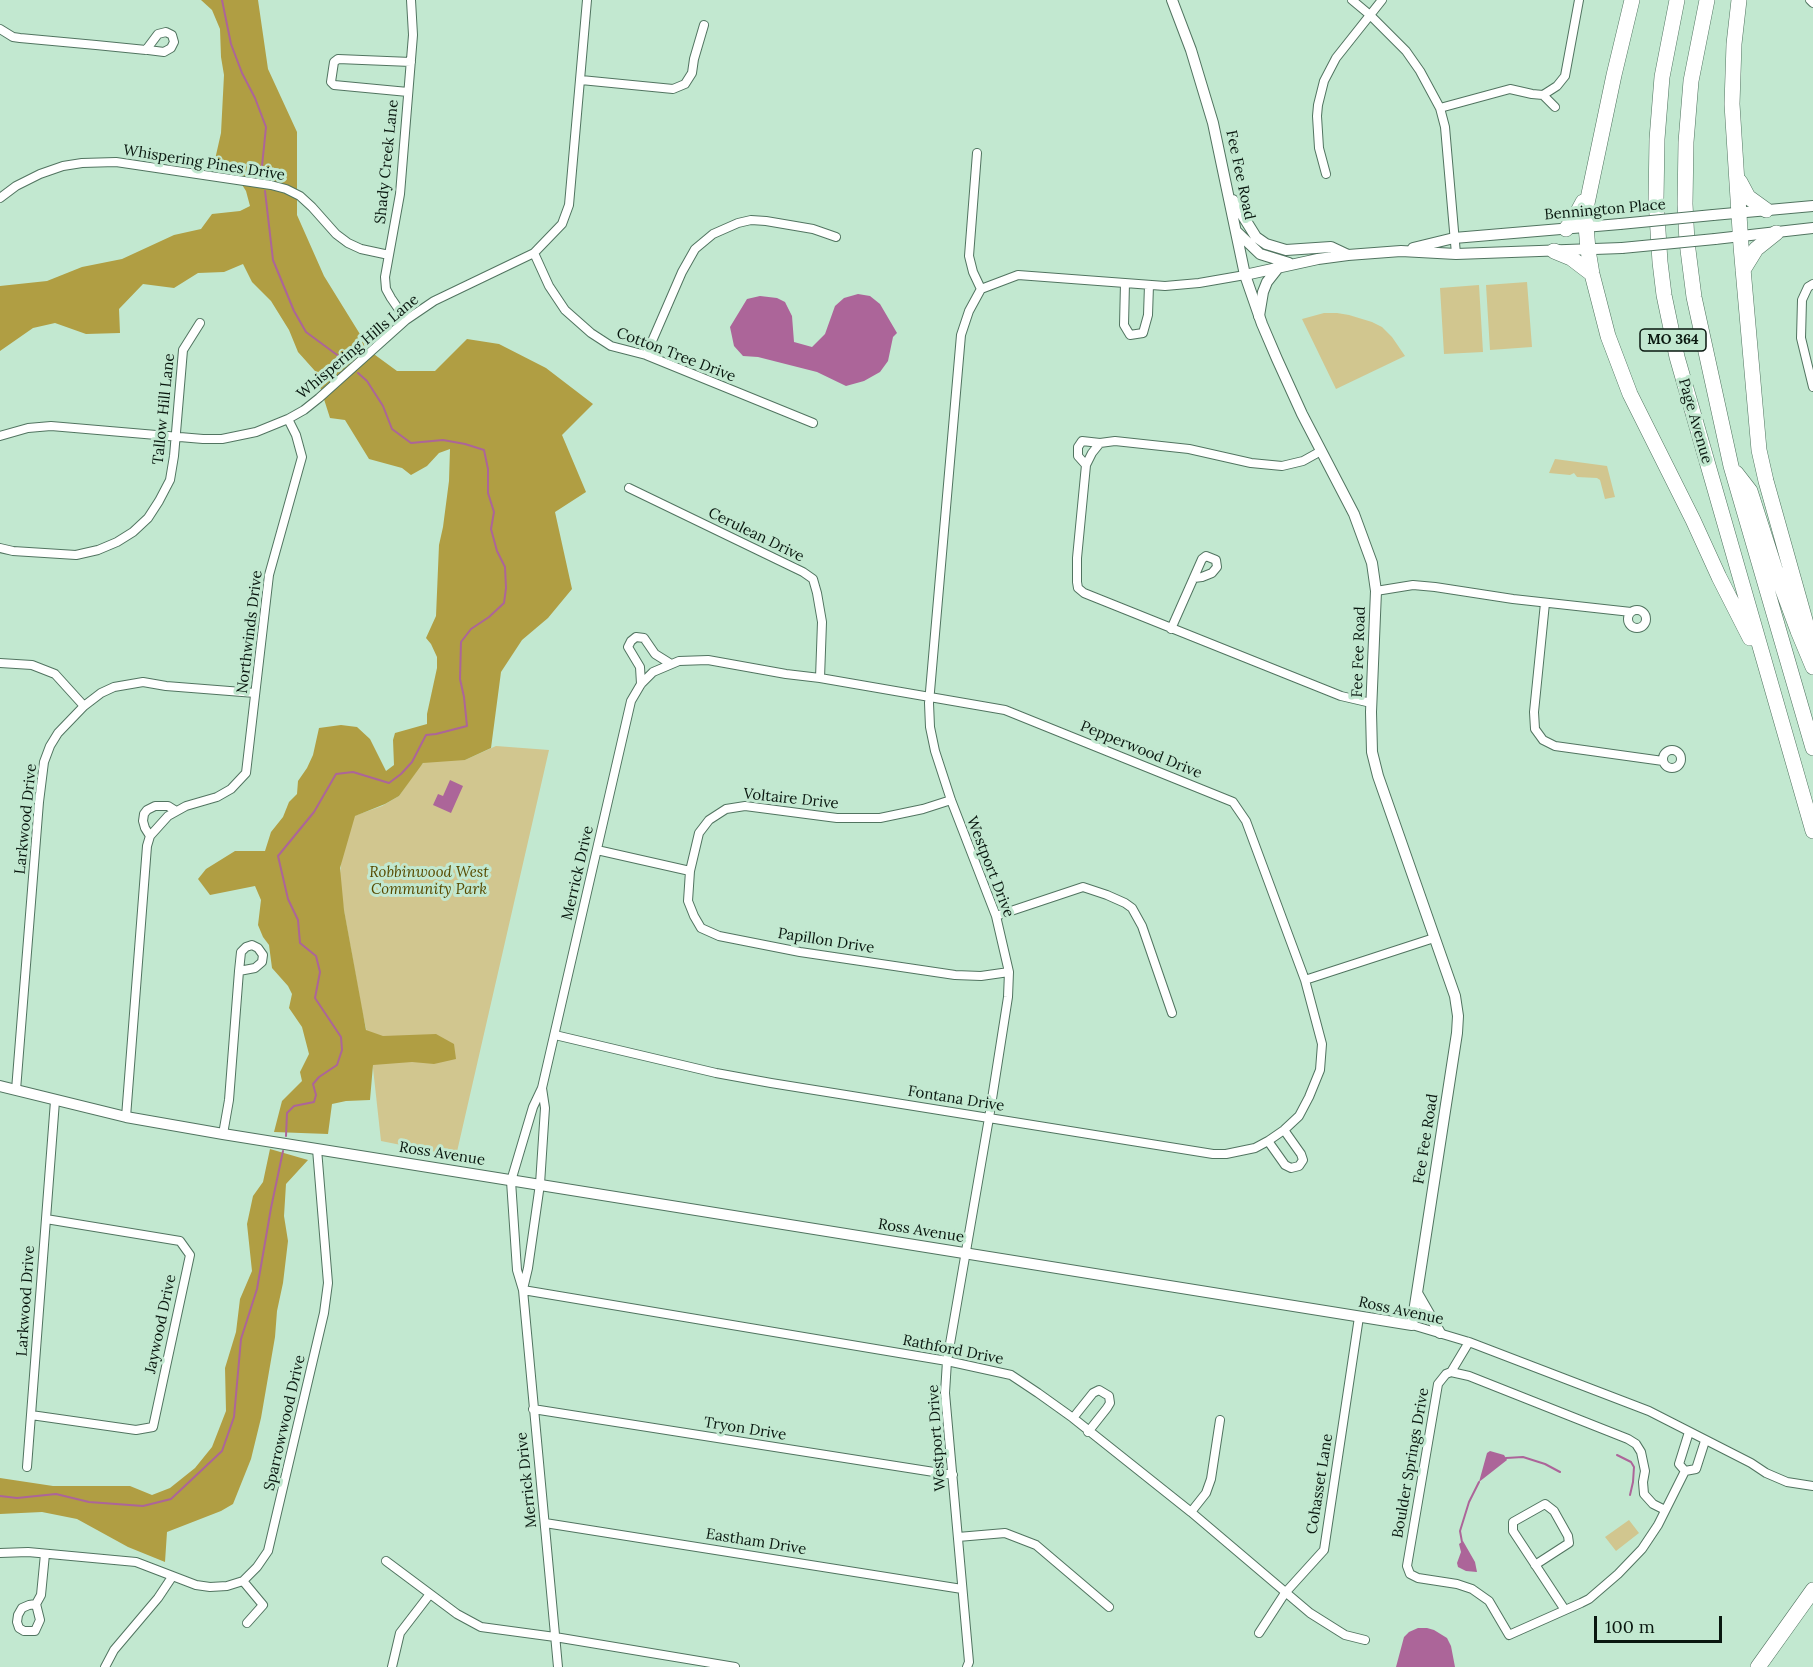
<!DOCTYPE html>
<style>
body{margin:0}
#map{position:relative;width:1813px;height:1667px;overflow:hidden;background:#c2e8d0;font-family:Lora,serif}
canvas{display:block}
.scale{position:absolute;left:1594px;top:1616px;width:128px;height:27px;box-sizing:border-box;border:3px solid #09170f;border-top:0;padding-left:8px;font-size:18px;line-height:21px;white-space:nowrap;color:#09170f;-webkit-text-stroke:4px #c2e8d0;paint-order:stroke}
</style>
<div id="map">
<canvas width="1813" height="1667"></canvas>
<div class="scale">100 m</div>
</div>
<script>
const g = document.querySelector('canvas').getContext('2d');
g.lineJoin = 'round';
function fill(path, color) { g.fillStyle = color; g.fill(path, 'evenodd'); }
const toPath = rows => new Path2D(rows.map(r => 'M' + r).join(''));
function trace(path, color, width, dash) { g.strokeStyle = color; g.lineWidth = width; g.lineCap = dash ? 'butt' : 'round'; g.setLineDash(dash || []); g.stroke(path); }
function drawText(font, color, halo, rows, align = 'center') {
  g.font = font + ' Lora,serif'; g.lineWidth = 6; g.setLineDash([]); g.textBaseline = 'middle'; g.strokeStyle = halo; g.fillStyle = color; for (const [text, x, y, turn = 0] of rows) {
    g.save(); g.translate(x, y); g.rotate((+turn || 0) * Math.PI / 180); g.textAlign = isNaN(turn) ? turn : align; if (halo) g.strokeText(text, 0, 0); g.fillText(text, 0, 0); g.restore();
  }
}
fill(toPath([
 [1527,282,1532,347,1490,350,1486,285],
 [1479,285,1483,352,1444,354,1440,288],
 [1324,313,1337,313,1349,315,1372,322,1382,327,1392,337,1405,356,1336,389,1302,319],
 [1555,459,1607,466,1615,497,1605,499,1600,480,1597,478,1577,477,1574,473,1570,475,1549,473],
 [496,746,549,750,456,1156,381,1141,371,1050,362,1011,339,883,342,855,337,822,382,806,399,796,419,767,432,755,465,760],
 [1629,1520,1639,1533,1616,1551,1605,1537]
]), '#d1c68f');
fill(toPath([
 [201,0,258,0,268,69,297,132,297,215,324,276,371,352,397,371,435,371,467,339,499,344,546,368,593,404,562,435,586,492,555,512,572,589,548,618,522,640,501,672,491,748,465,760,423,763,399,796,385,804,355,816,340,868,344,910,366,1030,383,1036,436,1034,454,1044,456,1059,434,1064,412,1062,373,1065,370,1100,346,1101,332,1104,328,1134,274,1132,282,1101,302,1081,300,1072,309,1054,302,1027,289,1008,292,994,288,986,272,968,269,945,263,937,258,925,261,900,255,886,210,895,198,879,206,869,235,851,265,851,271,832,283,817,289,802,297,794,298,781,307,768,313,755,319,728,341,725,357,727,370,739,386,771,394,765,393,740,395,733,427,724,427,714,437,668,437,657,431,644,426,638,436,616,439,545,443,527,449,481,450,449,439,453,427,466,411,475,402,468,369,459,345,420,330,418,315,371,298,352,289,330,271,301,252,282,243,264,224,272,198,273,174,288,143,284,119,309,120,333,86,334,55,323,33,328,0,351,0,286,47,281,82,267,122,259,174,235,201,229,212,214,240,211,250,206,246,191,239,180,214,164,221,133,224,75,221,57,220,29,212,10],
 [270,1149,308,1160,286,1184,284,1216,288,1241,283,1283,277,1311,275,1337,261,1418,251,1459,233,1504,221,1511,167,1532,165,1562,128,1547,77,1519,42,1512,0,1514,0,1478,53,1486,130,1486,152,1495,170,1488,195,1468,212,1447,226,1411,225,1368,236,1332,240,1299,252,1271,247,1224,253,1196,263,1182]
]), '#b09e43');
fill(toPath([
 [858,294,870,296,880,304,897,333,893,337,888,361,880,372,864,381,846,386,817,372,758,357,743,356,734,346,730,327,747,299,760,296,777,298,785,302,792,316,794,342,812,347,825,334,835,306,844,298],
 [450,780,463,786,451,813,433,805,438,794,443,796],
 [1490,1451,1504,1455,1507,1460,1479,1482,1487,1453],
 [1463,1541,1475,1562,1477,1572,1466,1571,1458,1567,1457,1563,1461,1552,1459,1544],
 [1418,1628,1427,1628,1434,1630,1447,1638,1451,1646,1455,1667,1396,1667,1404,1637,1409,1632]
]), '#ac6599');
trace(toPath([
 [222,0,231,44,242,73,255,98,266,127,262,166,264,176],
 [265,191,273,260,294,311,306,332,348,363],
 [286,1136,287,1113,294,1106,314,1102,316,1095,313,1084,319,1077,337,1065,342,1050,341,1037,315,998,320,972,316,956,300,943,298,920,288,899,278,856,314,812,336,774,353,772,389,783,401,774,412,762,426,735,436,734,467,726,464,697,460,679,461,642,471,629,489,617,504,603,506,588,505,567,497,551,491,529,494,512,488,493,488,469,484,450,465,444,443,440,411,443,392,429,383,406,367,381,358,373],
 [1617,1455,1631,1462,1634,1467,1633,1482,1630,1495],
 [1506,1458,1523,1457,1545,1464,1560,1472],
 [0,1496,17,1498,56,1494,89,1502,143,1506,171,1499,222,1451,234,1417,241,1339,257,1289,271,1208,283,1151],
 [1462,1542,1460,1531,1469,1502,1479,1482]
]), '#ac6599', 2);
const minor = toPath([
 [1352,0,1370,15,1406,51,1420,71,1440,108,1445,127,1456,254],
 [1810,0,1813,3],
 [0,29,13,37,20,38,96,45,146,50,148,50,164,52,171,48,174,42,172,35,166,32,158,34,146,50],
 [581,80,673,89,685,84,692,73,694,59,704,25],
 [408,92,334,85,331,82,334,62,338,59,411,62],
 [1543,95,1557,86,1565,76,1579,0],
 [1440,108,1510,89,1532,94,1543,95,1555,107],
 [1326,174,1319,148,1317,116,1318,105,1324,81,1336,58,1382,0],
 [0,198,16,186,40,174,63,166,82,163,116,162,271,185,286,189,300,196,312,207,336,234,348,243,361,249,389,255],
 [534,253,549,286,565,310,591,333,611,346,646,355,813,423],
 [1125,283,1124,325,1130,335,1143,333,1148,315,1149,285],
 [1813,284,1808,287,1802,300,1801,338,1813,387],
 [981,289,1018,275,1165,286,1199,283,1245,275],
 [406,320,391,298,386,289,385,277,400,194,413,35,411,0],
 [646,355,682,272,695,249,713,234,738,223,751,220,766,221,813,229,836,237],
 [0,436,28,428,51,426,203,439,222,439,256,432,288,419,304,410,319,398,406,320,434,301,534,253,562,224,569,205,587,0],
 [1321,451,1303,461,1282,466,1251,463,1189,449,1115,441,1100,443,1092,453,1086,465,1077,558,1077,582,1078,588,1084,593,1341,696,1371,703],
 [1086,465,1078,456,1078,447,1082,441,1100,443],
 [629,488,803,572,813,579,817,593,822,622,820,678],
 [0,548,13,551,76,555,98,550,117,542,133,532,148,518,159,501,170,480,174,456,183,350,200,323],
 [1376,591,1413,585,1435,587,1513,599,1631,612],
 [1545,603,1534,712,1535,729,1543,740,1555,746,1663,761],
 '1628 619a9 9 0 1 1 18 0a9 9 0 1 1-18 0Z',
 [1171,629,1202,559,1206,556,1216,560,1217,567,1212,573,1202,577,1194,578],
 [0,663,32,665,55,674,84,706],
 [641,684,640,667,628,647,631,641,636,637,644,638,655,654,671,664],
 '1663 759a9 9 0 1 1 18 0a9 9 0 1 1-18 0Z',
 [951,800,923,809,880,818,837,818,745,806,726,809,709,820,699,833,690,871,688,901,694,916,701,928,719,936,800,952,955,975,981,976,1009,972],
 [150,836,145,828,143,821,144,814,147,810,155,806,168,806,176,811],
 [597,850,690,871],
 [996,916,1083,887,1107,895,1125,903,1132,908,1142,926,1172,1013],
 [1305,980,1434,938],
 [555,1035,716,1073,771,1083,1213,1154,1226,1154,1255,1148,1268,1141,1284,1130,1299,1116,1309,1097,1320,1070,1322,1044,1305,980,1246,821,1233,802,1005,710,820,678,786,674,708,660,679,661,653,672,641,684,631,701,542,1088,533,1107,511,1181,517,1270,523,1290,558,1667],
 [16,1090,39,802,44,762,50,746,58,733,84,706,101,693,114,687,143,682,166,686,255,693],
 [126,1117,147,846,150,836,168,816,186,806,217,797,231,789,246,773,269,575,302,457,296,435,288,419],
 [223,1134,229,1100,239,971,255,968,262,962,263,955,258,948,252,945,246,947,241,952,239,971],
 [1268,1141,1285,1165,1291,1168,1299,1166,1303,1160,1301,1154,1284,1130],
 [523,1289,528,1268,540,1184,545,1108,542,1088],
 [523,1290,947,1361,1011,1375,1038,1393,1073,1418,1191,1512,1310,1613,1345,1635,1365,1640],
 [1412,1325,1469,1342,1649,1411,1751,1463,1766,1473,1787,1482,1813,1486],
 [1451,1372,1469,1342],
 [533,1409,953,1475],
 [31,1415,136,1430,153,1427,190,1255,180,1241,46,1219],
 [1073,1418,1093,1393,1099,1390,1109,1396,1110,1403,1107,1408,1088,1432],
 [27,1467,55,1101],
 [1685,1471,1679,1464,1689,1432],
 [1685,1471,1696,1469,1705,1441],
 [1665,1510,1653,1504,1644,1494,1643,1482,1645,1471,1641,1452,1636,1444,1628,1439,1469,1376,1451,1372,1446,1374,1438,1384,1407,1566,1410,1574,1418,1578,1457,1584,1472,1589,1489,1601,1509,1635,1581,1603,1589,1599,1618,1574,1642,1549,1658,1525,1685,1471],
 [1191,1512,1206,1493,1211,1479,1220,1420],
 [545,1523,962,1589],
 [958,1537,1005,1533,1036,1545,1109,1607],
 [0,1553,28,1552,136,1562,196,1585,210,1587,227,1586,243,1581,257,1567,268,1551,324,1313,328,1283,317,1149],
 [386,1561,457,1614,481,1627,555,1637,735,1667],
 [1535,1565,1569,1543,1568,1536,1554,1511,1545,1504,1513,1522,1513,1531,1565,1610],
 [243,1581,263,1605,247,1623],
 [36,1604,40,1620,35,1631,24,1631,19,1628,17,1622,18,1615,22,1608,29,1605,36,1604,41,1595,45,1554],
 [1259,1633,1285,1593,1324,1550,1359,1317],
 [105,1667,114,1650,158,1598,172,1577],
 [392,1667,400,1633,430,1594],
 [967,1667,969,1662,945,1393,947,1361,989,1118,1008,997,1009,972,996,916,951,800,935,751,930,727,929,703,961,335,969,311,981,289,973,272,969,256,977,153]
]);
const tertiary = toPath([
 [0,1086,126,1117,223,1134,1412,1325,1457,1033,1458,1016,1455,996,1378,776,1372,752,1371,712,1376,591,1372,563,1354,514,1302,414,1277,359,1262,324,1245,275],
 [1417,1293,1440,1333]
]);
const secondary = toPath([
 [1172,0,1191,50,1213,123,1245,275,1318,259,1348,255,1401,251,1456,254,1622,248],
 [1233,200,1256,237,1266,244,1286,250,1331,247,1348,255],
 [1713,215,1813,206],
 [1237,232,1260,254,1289,263],
 [1715,239,1813,228],
 [1413,248,1454,238,1620,224],
 [1259,316,1263,292,1267,282,1278,268]
]);
const motorway = toPath([
 [1632,0,1614,75,1585,213,1588,250,1592,274,1608,336,1630,394,1693,520,1719,577,1750,638],
 [1677,0,1662,77,1657,139,1656,200,1660,262,1664,295,1677,357,1813,831],
 [1707,0,1691,81,1686,142,1685,204,1687,242,1694,297,1731,466,1813,748],
 [1739,0,1734,44,1732,104,1741,246,1759,450,1766,481,1807,627,1813,656],
 [1740,182,1748,197,1766,210],
 [1566,229,1575,217,1583,202],
 [1554,251,1571,258,1592,274],
 [1743,270,1756,249,1776,233],
 [1736,473,1750,491,1775,569,1798,631,1813,667],
 [1758,1667,1813,1590]
]);
trace(minor, '#517460', 10);
trace(tertiary, '#517460', 12);
trace(secondary, '#517460', 12);
trace(motorway, '#517460', 16);
trace(minor, '#fff', 8);
trace(tertiary, '#fff', 10);
trace(secondary, '#fff', 10);
trace(motorway, '#fff', 15);
const secondaryBridge = toPath([
 [1620,224,1713,215],
 [1622,248,1715,239]
]);
trace(secondaryBridge, '#517460', 12, []);
trace(secondaryBridge, '#fff', 10);
for (const [x, y, w] of [
 [1673,340,66]
]) { const box = new Path2D(); box.roundRect(x - w / 2, y - 11, w, 22, 4.5); g.fillStyle = '#c2e8d0'; g.fill(box); trace(box, '#09170f', 1.5); }
drawText('bold 14px', '#09170f', null, [
 ["MO 364",1673,340]
]);
drawText('15px', '#09170f', '#c2e8d0', [
 ["Shady Creek Lane",387,162,-84],
 ["Whispering Pines Drive",204,163,9],
 ["Fee Fee Road",1240,175,78],
 ["Bennington Place",1605,210,-5],
 ["Whispering Hills Lane",358,347,-40],
 ["Cotton Tree Drive",676,355,21],
 ["Tallow Hill Lane",164,409,-84],
 ["Page Avenue",1695,421,74],
 ["Cerulean Drive",756,535,26],
 ["Northwinds Drive",250,632,-83],
 ["Fee Fee Road",1359,652,-88],
 ["Pepperwood Drive",1141,750,22],
 ["Voltaire Drive",791,799,6],
 ["Larkwood Drive",26,819,-84],
 ["Westport Drive",990,867,69],
 ["Merrick Drive",578,873,-77],
 ["Papillon Drive",826,941,9],
 ["Fontana Drive",956,1099,9],
 ["Fee Fee Road",1426,1139,-81],
 ["Ross Avenue",442,1154,9],
 ["Ross Avenue",921,1231,9],
 ["Larkwood Drive",26,1301,-86],
 ["Ross Avenue",1401,1311,12],
 ["Jaywood Drive",161,1324,-78],
 ["Rathford Drive",953,1350,11],
 ["Sparrowwood Drive",285,1423,-77],
 ["Tryon Drive",745,1429,9],
 ["Westport Drive",937,1438,-94],
 ["Boulder Springs Drive",1411,1463,-80],
 ["Merrick Drive",527,1480,-96],
 ["Cohasset Lane",1320,1484,-81],
 ["Eastham Drive",756,1542,9]
]);
drawText('italic 15px', '#574a00', '#c2e8d0', [
 ["Robbinwood West",429,873],
 ["Community Park",429,890]
]);
</script>
